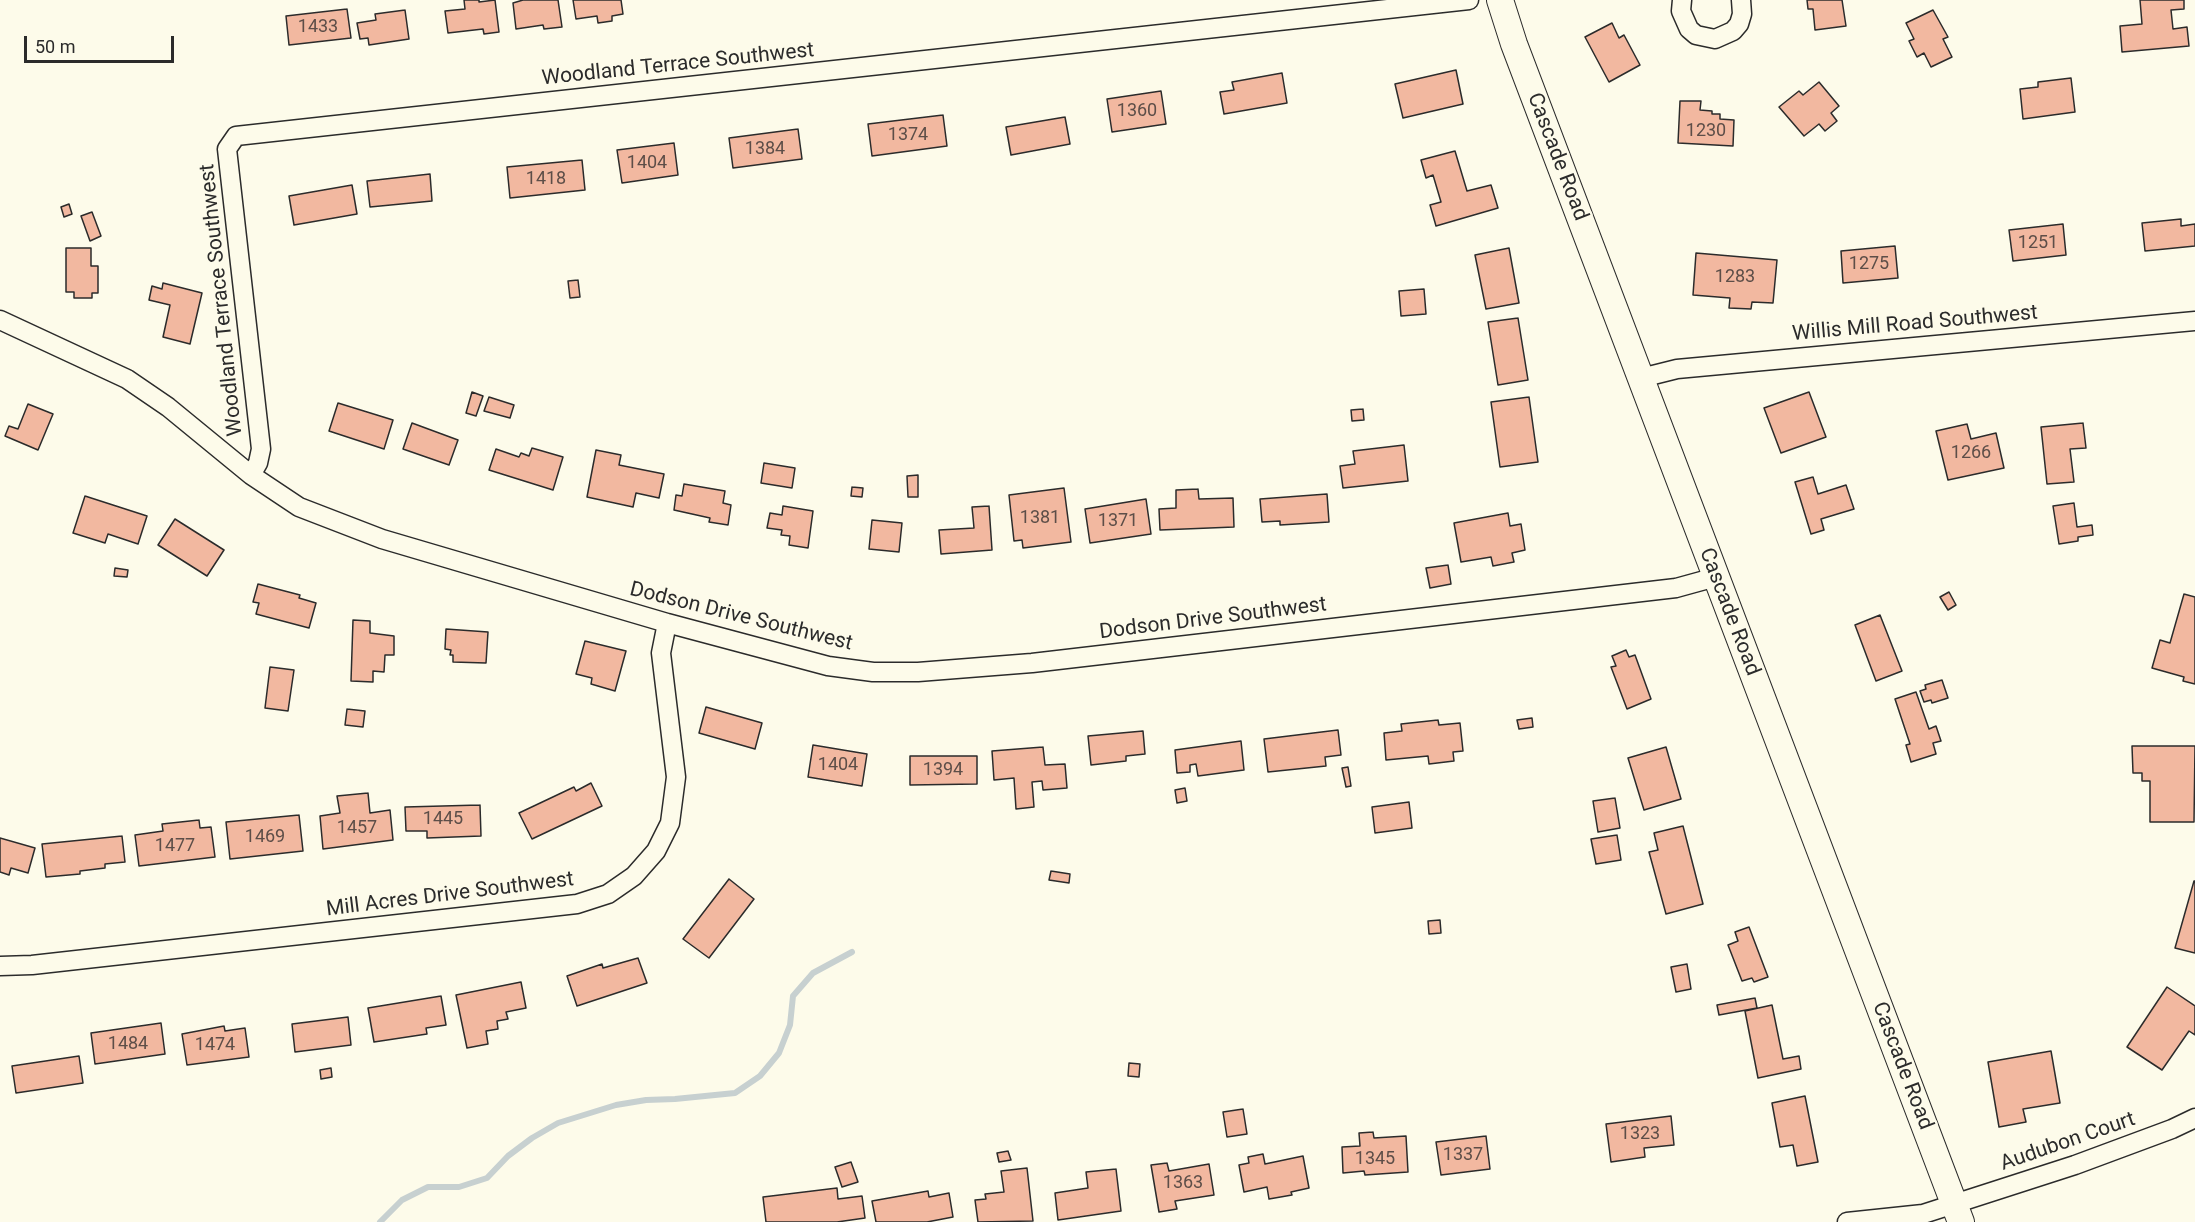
<!DOCTYPE html>
<style>
body{margin:0}
#map{position:relative;width:2195px;height:1222px;overflow:hidden;background:#fdfbea;font-family:Roboto,sans-serif}
canvas{display:block}
.scale{position:absolute;left:24px;top:36px;width:150px;height:27px;box-sizing:border-box;border:3px solid #2b2b2b;border-top:0;padding-left:8px;font-size:18px;line-height:21px;white-space:nowrap;color:#2b2b2b;-webkit-text-stroke:4px #fdfbea;paint-order:stroke}
</style>
<div id="map">
<canvas width="2195" height="1222"></canvas>
<div class="scale">50 m</div>
</div>
<script>
const g = document.querySelector('canvas').getContext('2d');
g.lineJoin = 'round';
const toPath = rows => new Path2D(rows.map(r => 'M' + r).join(''));
function trace(path, color, width, dash) { g.strokeStyle = color; g.lineWidth = width; g.lineCap = dash ? 'butt' : 'round'; g.setLineDash(dash || []); g.stroke(path); }
function fill(path, color) { g.fillStyle = color; g.fill(path, 'evenodd'); }
function drawText(font, color, halo, rows, align = 'center') {
  g.font = font + ' Roboto,sans-serif'; g.lineWidth = 4.5; g.setLineDash([]); g.textBaseline = 'middle'; g.strokeStyle = halo; g.fillStyle = color; for (const [text, x, y, turn = 0] of rows) {
    g.save(); g.translate(x, y); g.rotate((+turn || 0) * Math.PI / 180); g.textAlign = isNaN(turn) ? turn : align; if (halo) g.strokeText(text, 0, 0); g.fillText(text, 0, 0); g.restore();
  }
}
trace(toPath([
 [380,1222,402,1200,428,1187,459,1187,487,1178,508,1156,532,1138,558,1123,616,1105,646,1100,675,1099,735,1093,760,1076,779,1053,790,1025,793,996,813,973,852,952]
]), '#c7d0d0', 6);
const building = toPath([
 [464,0,479,0,479,2,495,0,499,32,484,34,483,29,448,33,445,11,465,9,464,0],
 [523,0,558,0,562,27,544,29,543,25,516,29,513,3,523,0],
 [573,0,621,0,623,14,612,16,612,21,598,23,597,16,576,19,573,0],
 [1807,0,1842,0,1846,26,1815,30,1813,9,1808,9,1807,0],
 [2140,0,2184,0,2184,9,2171,10,2173,29,2187,27,2189,46,2122,52,2120,26,2142,24,2140,0],
 [347,9,351,38,289,45,286,16,347,9],
 [405,10,409,39,369,45,368,38,360,39,357,23,376,20,375,14,405,10],
 [1933,10,1948,37,1943,39,1952,57,1931,67,1924,53,1917,57,1909,41,1914,39,1906,23,1933,10],
 [1612,23,1619,38,1624,35,1640,65,1609,82,1585,37,1612,23],
 [1456,70,1463,104,1403,118,1395,84,1456,70],
 [1282,73,1287,103,1224,114,1220,92,1234,90,1232,82,1282,73],
 [2071,78,2075,112,2023,119,2020,89,2038,87,2038,82,2071,78],
 [1819,82,1839,106,1831,113,1837,121,1825,131,1819,124,1804,136,1779,107,1799,91,1803,95,1819,82],
 [1161,91,1166,124,1112,132,1107,99,1161,91],
 [1680,101,1701,101,1700,110,1712,111,1712,114,1720,114,1720,119,1734,120,1733,146,1678,143,1680,101],
 [943,115,947,146,872,156,868,124,943,115],
 [1065,117,1070,144,1011,155,1006,127,1065,117],
 [798,129,802,159,733,168,729,138,798,129],
 [674,143,678,175,622,183,617,150,674,143],
 [1455,151,1467,191,1491,185,1498,208,1436,226,1430,205,1441,202,1433,175,1426,178,1421,160,1455,151],
 [582,160,585,190,510,198,507,167,582,160],
 [430,174,432,201,370,207,367,181,430,174],
 [352,185,357,214,294,225,289,196,352,185],
 [69,204,72,214,64,217,61,207,69,204],
 [92,212,101,236,90,241,81,216,92,212],
 [2181,219,2181,226,2195,224,2195,246,2145,251,2142,223,2181,219],
 [2063,224,2066,255,2013,261,2009,230,2063,224],
 [1895,246,1898,278,1843,283,1841,251,1895,246],
 [66,248,91,248,91,266,98,266,98,293,92,293,92,298,74,298,74,292,66,292,66,248],
 [1509,248,1519,303,1486,309,1475,255,1509,248],
 [1696,253,1777,260,1773,303,1752,302,1751,309,1729,308,1730,298,1693,295,1696,253],
 [578,280,580,297,570,298,568,281,578,280],
 [163,283,202,293,190,344,163,337,170,305,149,300,152,286,162,289,163,283],
 [1424,289,1426,314,1401,316,1399,291,1424,289],
 [1518,318,1528,380,1498,385,1488,322,1518,318],
 [472,392,483,396,476,416,466,413,472,392],
 [1809,392,1826,437,1781,453,1764,408,1809,392],
 [489,397,514,405,510,418,484,411,489,397],
 [1529,397,1538,462,1500,467,1491,402,1529,397],
 [338,403,393,420,384,449,329,431,338,403],
 [28,404,53,414,38,450,5,436,9,426,18,429,28,404],
 [1363,409,1364,420,1352,421,1351,410,1363,409],
 [412,423,458,440,449,465,403,449,412,423],
 [2083,423,2086,448,2070,449,2074,482,2047,484,2041,427,2083,423],
 [1967,424,1971,439,1996,433,2004,468,1948,480,1936,431,1967,424],
 [1404,445,1408,481,1343,488,1340,466,1355,464,1353,451,1404,445],
 [532,448,563,457,553,490,489,470,496,449,519,457,521,453,529,456,532,448],
 [596,450,621,455,619,465,664,474,659,498,636,493,633,507,587,497,596,450],
 [764,463,795,468,792,488,761,483,764,463],
 [918,475,918,497,908,497,907,476,918,475],
 [1813,477,1818,494,1846,485,1854,509,1821,519,1824,530,1811,534,1795,482,1813,477],
 [684,484,725,491,723,503,731,505,728,525,709,522,710,518,674,510,676,495,682,496,684,484],
 [852,487,863,488,862,497,851,496,852,487],
 [1064,488,1071,542,1023,548,1022,540,1014,541,1009,495,1064,488],
 [1198,489,1199,499,1233,498,1234,527,1160,530,1159,509,1176,508,1176,490,1198,489],
 [1327,494,1329,522,1280,525,1280,521,1262,522,1260,499,1327,494],
 [85,496,147,516,138,544,108,534,105,543,73,533,85,496],
 [1146,499,1151,534,1090,543,1085,509,1146,499],
 [2074,503,2077,527,2092,525,2093,535,2078,537,2078,541,2059,544,2053,506,2074,503],
 [783,506,813,511,808,548,789,545,790,536,781,535,782,530,767,528,770,513,782,515,783,506],
 [989,506,992,550,941,554,939,530,974,528,972,507,989,506],
 [1508,513,1510,526,1521,524,1525,550,1512,553,1514,562,1493,566,1491,557,1461,562,1454,523,1508,513],
 [175,519,224,550,207,576,158,545,175,519],
 [872,520,902,523,899,552,869,549,872,520],
 [1448,565,1451,584,1430,588,1426,568,1448,565],
 [115,568,128,570,127,577,114,576,115,568],
 [258,584,300,595,299,598,316,603,309,628,256,614,259,603,253,602,258,584],
 [1949,592,1956,605,1948,610,1940,597,1949,592],
 [2184,594,2195,597,2195,684,2183,681,2184,677,2152,668,2160,640,2170,643,2184,594],
 [1880,615,1902,671,1876,681,1855,625,1880,615],
 [353,620,370,621,370,633,394,636,394,655,385,655,384,672,373,671,373,682,351,681,353,620],
 [446,629,488,632,486,663,453,662,453,655,450,655,451,650,445,649,446,629],
 [585,641,626,651,615,691,591,684,592,678,576,674,585,641],
 [1626,650,1629,657,1635,655,1651,699,1627,709,1611,667,1616,666,1612,656,1626,650],
 [270,667,294,670,288,711,265,708,270,667],
 [1942,680,1948,698,1932,703,1931,700,1924,702,1920,691,1926,689,1925,685,1942,680],
 [1916,692,1929,729,1936,726,1941,741,1933,743,1936,754,1911,762,1906,745,1910,744,1895,699,1916,692],
 [706,707,762,723,755,749,699,733,706,707],
 [347,709,365,711,363,727,345,725,347,709],
 [1532,718,1533,727,1519,729,1517,720,1532,718],
 [1438,720,1439,725,1460,723,1463,751,1453,752,1454,761,1429,764,1428,756,1386,760,1384,733,1402,731,1401,724,1438,720],
 [1338,730,1341,755,1325,757,1326,766,1268,772,1264,739,1338,730],
 [1143,731,1145,754,1126,756,1126,761,1091,765,1088,736,1143,731],
 [1241,741,1244,770,1198,776,1196,764,1190,765,1190,772,1177,773,1175,750,1241,741],
 [813,745,867,754,862,786,808,777,813,745],
 [2132,746,2195,746,2194,822,2150,822,2150,781,2142,781,2142,773,2133,773,2132,746],
 [1043,747,1045,765,1065,764,1067,788,1043,790,1042,781,1032,782,1034,807,1016,809,1014,778,994,780,992,751,1043,747],
 [1666,747,1681,799,1644,810,1628,758,1666,747],
 [910,756,977,756,977,784,910,785,910,756],
 [1348,767,1351,786,1346,787,1342,768,1348,767],
 [591,783,602,806,532,839,519,813,574,787,576,791,591,783],
 [1185,788,1187,801,1177,803,1175,790,1185,788],
 [368,793,370,813,390,810,393,840,323,849,320,816,340,813,337,796,368,793],
 [1615,798,1620,828,1598,832,1593,801,1615,798],
 [1409,802,1412,828,1375,833,1372,807,1409,802],
 [480,805,481,836,427,838,427,831,406,831,405,807,480,805],
 [299,815,303,851,230,859,226,822,299,815],
 [199,820,200,828,211,827,215,857,139,866,135,835,163,831,162,824,199,820],
 [1683,826,1703,904,1666,914,1649,852,1658,850,1654,833,1683,826],
 [1617,835,1621,860,1596,864,1591,839,1617,835],
 [122,836,125,862,105,864,105,868,80,871,80,874,46,877,42,844,122,836],
 [0,838,35,848,28,873,11,868,9,875,0,872,0,838],
 [1051,871,1070,874,1069,883,1049,880,1051,871],
 [729,879,754,899,709,958,683,939,729,879],
 [2194,881,2195,881,2195,953,2175,948,2194,881],
 [1440,920,1441,933,1429,934,1428,921,1440,920],
 [1749,927,1768,977,1754,982,1752,978,1742,981,1728,945,1738,941,1735,932,1749,927],
 [638,958,647,983,577,1006,567,976,602,964,603,968,638,958],
 [1687,964,1691,989,1676,992,1671,967,1687,964],
 [521,982,526,1008,506,1012,508,1019,497,1021,498,1029,486,1031,488,1044,467,1048,456,995,521,982],
 [2167,987,2195,1006,2195,1035,2189,1031,2162,1070,2127,1047,2167,987],
 [441,996,446,1025,426,1028,427,1034,374,1042,368,1008,441,996],
 [1755,998,1757,1008,1719,1015,1717,1005,1755,998],
 [1772,1005,1783,1059,1799,1056,1801,1069,1758,1078,1745,1011,1772,1005],
 [348,1017,351,1045,295,1052,292,1024,348,1017],
 [161,1023,165,1054,95,1064,91,1033,161,1023],
 [224,1026,225,1031,245,1028,249,1057,187,1065,182,1034,224,1026],
 [2051,1051,2060,1103,2023,1109,2026,1122,1999,1127,1988,1062,2051,1051],
 [79,1056,83,1083,16,1093,12,1066,79,1056],
 [1129,1063,1140,1064,1139,1077,1128,1076,1129,1063],
 [331,1068,332,1077,321,1079,320,1070,331,1068],
 [1805,1096,1818,1162,1797,1166,1793,1145,1780,1147,1772,1103,1805,1096],
 [1243,1109,1247,1134,1227,1137,1223,1112,1243,1109],
 [1671,1116,1674,1145,1644,1148,1645,1157,1611,1162,1606,1124,1671,1116],
 [1373,1132,1374,1138,1406,1136,1408,1172,1365,1175,1364,1171,1343,1173,1342,1147,1360,1146,1359,1133,1373,1132],
 [1486,1136,1490,1169,1441,1175,1436,1142,1486,1136],
 [1008,1151,1011,1160,999,1162,997,1153,1008,1151],
 [1263,1154,1265,1164,1303,1156,1309,1188,1291,1192,1292,1195,1269,1199,1267,1187,1244,1192,1239,1165,1249,1163,1248,1157,1263,1154],
 [851,1162,858,1182,842,1187,835,1167,851,1162],
 [1167,1163,1169,1171,1209,1164,1214,1195,1175,1201,1177,1209,1159,1212,1151,1165,1167,1163],
 [1027,1168,1033,1221,978,1222,975,1200,986,1199,985,1194,1004,1192,1001,1171,1027,1168],
 [1116,1169,1121,1211,1058,1220,1055,1193,1088,1188,1086,1172,1116,1169],
 [837,1188,838,1199,862,1196,865,1218,837,1222,766,1222,763,1197,837,1188],
 [928,1191,929,1197,949,1193,953,1217,927,1222,876,1222,872,1201,928,1191]
]);
fill(building, '#f2b8a0');
trace(building, '#2b2b2b', 1.5);
const minor = toPath([
 [1682,0,1681,11,1689,29,1696,35,1715,39,1733,31,1739,24,1742,14,1741,0],
 [0,320,127,379,168,407,251,475,299,507,382,539,667,623,828,666,873,672,918,672,1032,663,1676,588,1716,577],
 [1641,378,1677,369,2195,321],
 [251,475,258,463,261,449,227,149,236,136,1469,0],
 [0,966,32,965,577,904,608,894,634,876,656,851,670,823,676,777,661,653,667,623],
 [1847,1222,1923,1214,2075,1165,2172,1129,2195,1118]
]);
const secondary = toPath([
 [1500,0,1514,44,1961,1222]
]);
trace(minor, '#2b2b2b', 21);
trace(secondary, '#2b2b2b', 28);
trace(minor, '#fdfbea', 18);
trace(secondary, '#fdfbea', 26);
drawText('18px', '#5d4e48', null, [
 ["1433",318,27],
 ["1360",1137,111],
 ["1230",1706,131],
 ["1374",908,135],
 ["1384",765,149],
 ["1404",647,163],
 ["1418",546,179],
 ["1251",2038,243],
 ["1275",1869,264],
 ["1283",1735,277],
 ["1266",1971,453],
 ["1381",1040,518],
 ["1371",1118,521],
 ["1404",838,765],
 ["1394",943,770],
 ["1445",443,819],
 ["1457",357,828],
 ["1469",265,837],
 ["1477",175,846],
 ["1484",128,1044],
 ["1474",215,1045],
 ["1323",1640,1134],
 ["1337",1463,1155],
 ["1345",1375,1159],
 ["1363",1183,1183]
]);
drawText('21px', '#2b2b2b', '#fdfbea', [
 ["Woodland Terrace Southwest",678,65,-6],
 ["Cascade Road",1557,157,69],
 ["Woodland Terrace Southwest",222,300,-96],
 ["Willis Mill Road Southwest",1915,324,-5],
 ["Cascade Road",1729,612,69],
 ["Dodson Drive Southwest",741,617,14],
 ["Dodson Drive Southwest",1213,619,-7],
 ["Mill Acres Drive Southwest",450,895,-7],
 ["Cascade Road",1902,1066,69],
 ["Audubon Court",2068,1142,-19]
]);
</script>
